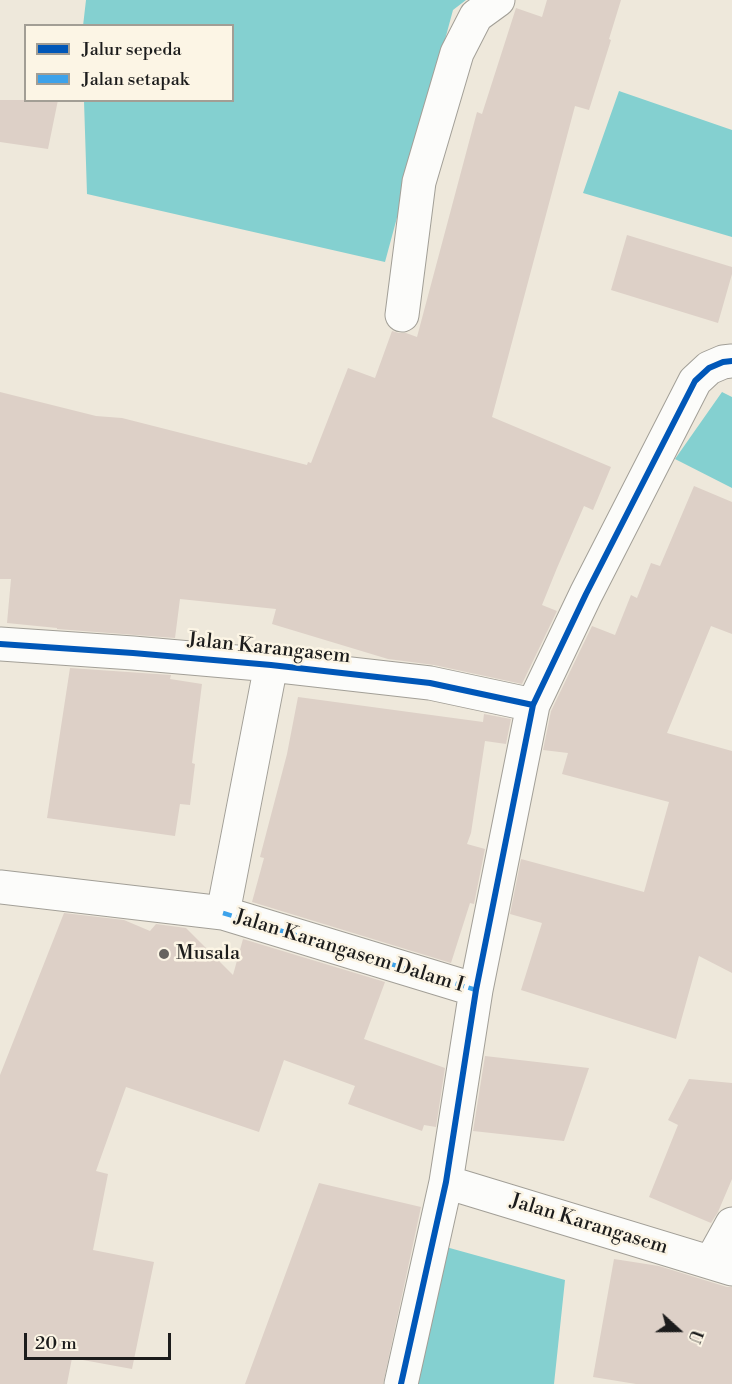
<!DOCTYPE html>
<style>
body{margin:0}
#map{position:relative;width:732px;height:1384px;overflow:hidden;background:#eee8db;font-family:"Libre Bodoni",serif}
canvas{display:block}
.legend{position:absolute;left:24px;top:24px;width:210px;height:78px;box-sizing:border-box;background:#fcf5e5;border:2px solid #a29e95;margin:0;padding:8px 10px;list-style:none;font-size:18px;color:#1c1c1c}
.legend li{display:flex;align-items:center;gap:12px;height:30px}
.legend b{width:30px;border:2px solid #a29e95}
.north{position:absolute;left:648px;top:1300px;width:60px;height:60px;-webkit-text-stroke:4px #fcf5e5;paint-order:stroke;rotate:111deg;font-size:16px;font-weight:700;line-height:24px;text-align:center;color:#1c1c1c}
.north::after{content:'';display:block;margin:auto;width:21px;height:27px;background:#1c1c1c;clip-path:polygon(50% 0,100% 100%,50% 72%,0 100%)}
.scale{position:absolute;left:24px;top:1333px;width:147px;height:27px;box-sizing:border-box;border:3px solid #1c1c1c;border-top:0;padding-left:8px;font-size:18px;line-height:21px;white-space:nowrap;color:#1c1c1c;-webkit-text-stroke:4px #fcf5e5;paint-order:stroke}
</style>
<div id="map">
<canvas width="732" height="1384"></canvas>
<ul class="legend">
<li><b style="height:8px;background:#0057b8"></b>Jalur sepeda</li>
<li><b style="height:8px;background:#3da2ea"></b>Jalan setapak</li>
</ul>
<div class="north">U</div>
<div class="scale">20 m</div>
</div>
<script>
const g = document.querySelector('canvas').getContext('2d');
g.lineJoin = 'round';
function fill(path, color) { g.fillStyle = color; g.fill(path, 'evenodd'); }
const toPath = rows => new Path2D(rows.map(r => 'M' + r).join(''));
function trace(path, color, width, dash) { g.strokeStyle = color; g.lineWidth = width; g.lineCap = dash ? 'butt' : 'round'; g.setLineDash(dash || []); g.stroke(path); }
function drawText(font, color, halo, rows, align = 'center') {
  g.font = font + ' "Libre Bodoni",serif'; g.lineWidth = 5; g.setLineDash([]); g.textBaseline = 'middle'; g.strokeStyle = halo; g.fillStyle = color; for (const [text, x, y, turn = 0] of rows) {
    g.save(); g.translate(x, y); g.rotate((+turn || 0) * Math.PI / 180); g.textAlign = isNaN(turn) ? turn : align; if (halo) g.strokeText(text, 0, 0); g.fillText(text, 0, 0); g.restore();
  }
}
fill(toPath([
 [86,0,466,0,453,10,385,262,87,194,84,101,232,100,232,26,83,26],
 [619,91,732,130,732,237,583,193],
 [722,392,732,397,732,488,675,459],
 [446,1247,565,1280,554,1384,408,1384]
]), '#84d0d0');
fill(toPath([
 [547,0,621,0,609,39,611,40,589,110,575,106,492,417,611,467,593,510,584,506,557,568,542,605,557,611,522,684,434,665,388,659,272,624,276,609,180,599,175,638,57,629,57,628,7,623,11,579,0,579,0,392,96,416,122,418,307,465,308,462,311,463,348,368,375,378,392,331,399,333,406,333,417,337,477,112,482,114,516,8,542,17],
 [0,100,58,100,48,149,0,142],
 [627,235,732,267,732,274,718,323,611,290],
 [694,486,732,502,732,634,711,626,667,733,732,751,732,973,699,956,676,1039,521,990,542,923,510,914,521,859,644,892,669,802,562,774,568,753,543,750,551,711,592,626,615,635,631,595,637,598,651,563,660,566],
 [70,668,171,675,170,679,202,684,192,763,195,764,190,805,180,804,175,836,47,818],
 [298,697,483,722,484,714,511,719,506,744,485,741,471,833,467,844,485,849,474,904,470,903,451,963,252,902,264,858,260,857,287,754],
 [64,913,124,920,150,931,156,924,186,928,233,975,243,939,385,982,364,1039,445,1068,436,1127,424,1125,422,1131,348,1104,355,1086,284,1060,259,1132,126,1087,96,1171,108,1174,93,1250,154,1262,132,1369,72,1358,67,1384,0,1384,0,1075],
 [485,1056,589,1068,564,1141,473,1131],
 [689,1079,732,1083,732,1179,718,1212,711,1223,649,1197,678,1125,668,1120],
 [319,1183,421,1207,383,1384,245,1384],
 [614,1259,659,1266,727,1287,732,1287,732,1384,636,1384,593,1377]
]), '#ddd0c7');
const street = toPath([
 [402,315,419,182,457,53,476,16,498,0],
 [0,644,133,653,271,665,430,683,533,705],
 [0,887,223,913,476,990],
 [223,913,271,665],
 [446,1182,732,1269],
 [711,1262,732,1224],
 [401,1384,446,1182,476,990,533,705,586,594,695,381,709,368,723,362,732,361]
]);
trace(street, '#a29f97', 35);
trace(street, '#fcfcfa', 33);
trace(toPath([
 [223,913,476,990]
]), '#3da2ea', 4.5, [9, 4.5]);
trace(toPath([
 [0,644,133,653,271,665,430,683,533,705],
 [401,1384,446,1182,476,990,533,705,586,594,695,381,709,368,723,362,732,361]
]), '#0057b8', 6);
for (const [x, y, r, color] of [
 [164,954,6,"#66635f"]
]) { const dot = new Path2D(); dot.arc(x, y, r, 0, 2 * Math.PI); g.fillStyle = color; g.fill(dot); trace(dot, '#fcf5e5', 2); }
drawText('20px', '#1c1c1c', '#fcf5e5', [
 ["Jalan Karangasem",269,649,6],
 ["Jalan Karangasem Dalam I",349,952,17],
 ["Jalan Karangasem",589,1225,17]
]);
drawText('20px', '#1c1c1c', '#fcf5e5', [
 ["Musala",176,954]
], 'left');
</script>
